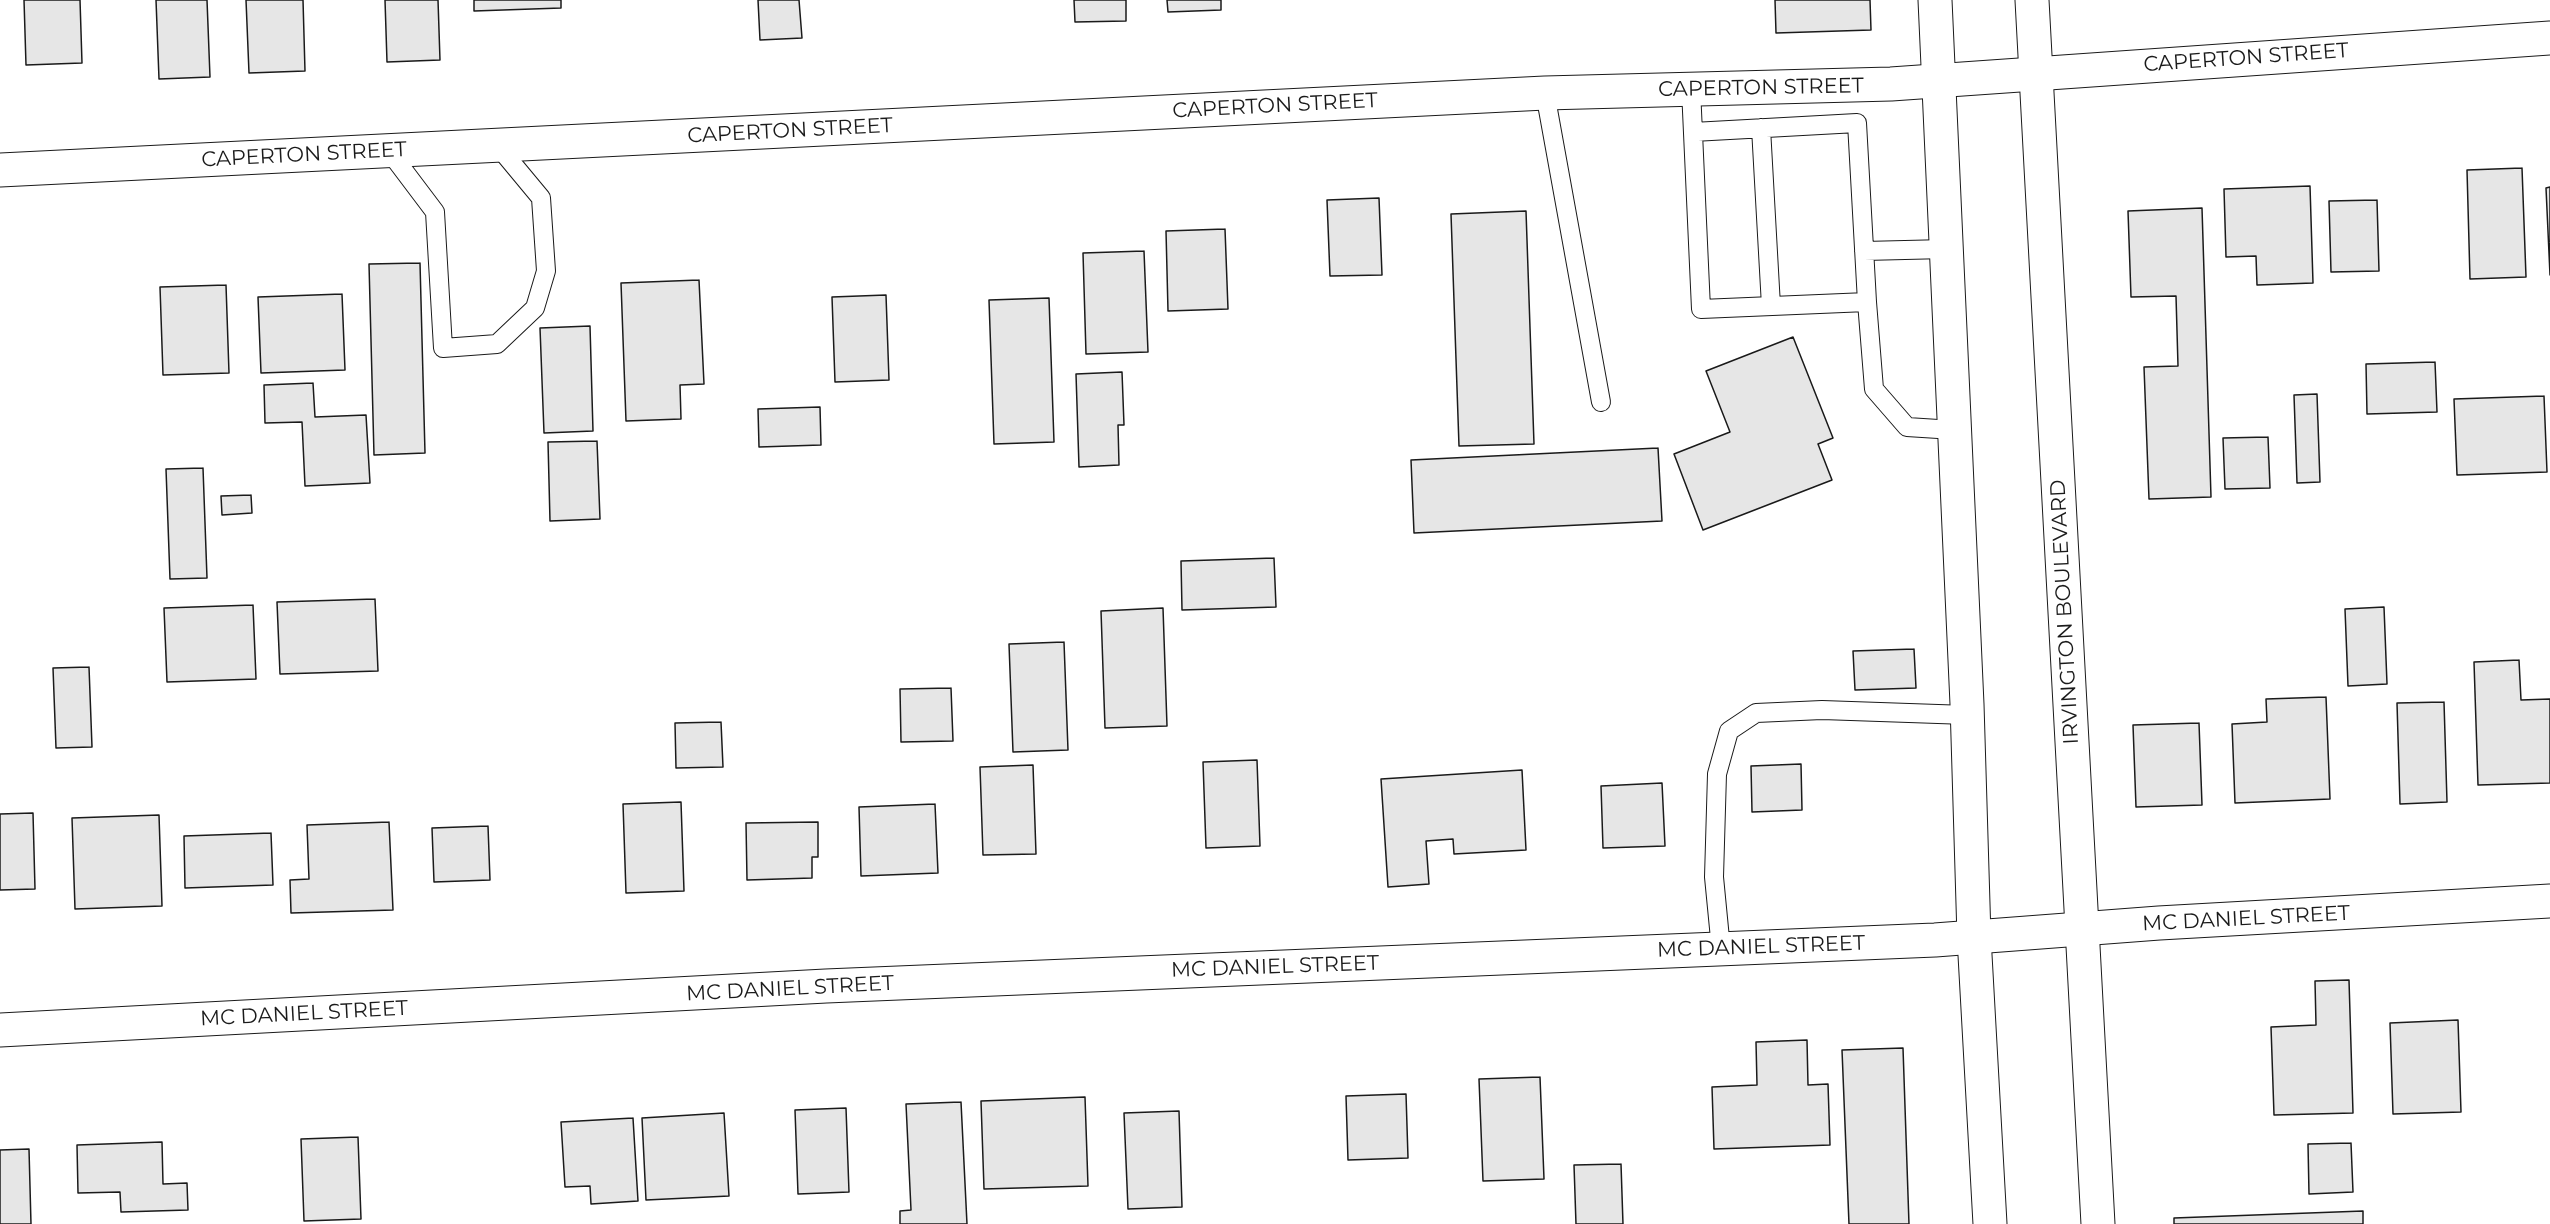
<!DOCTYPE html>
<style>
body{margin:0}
canvas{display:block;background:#fff}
</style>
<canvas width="2550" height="1224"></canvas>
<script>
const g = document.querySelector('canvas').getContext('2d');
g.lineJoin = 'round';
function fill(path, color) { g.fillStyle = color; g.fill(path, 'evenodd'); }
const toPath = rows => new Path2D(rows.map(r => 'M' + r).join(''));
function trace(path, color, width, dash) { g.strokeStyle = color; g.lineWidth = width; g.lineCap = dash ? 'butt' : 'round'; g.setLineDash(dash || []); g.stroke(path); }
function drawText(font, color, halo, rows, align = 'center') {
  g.font = font + ' Montserrat,sans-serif'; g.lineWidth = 4.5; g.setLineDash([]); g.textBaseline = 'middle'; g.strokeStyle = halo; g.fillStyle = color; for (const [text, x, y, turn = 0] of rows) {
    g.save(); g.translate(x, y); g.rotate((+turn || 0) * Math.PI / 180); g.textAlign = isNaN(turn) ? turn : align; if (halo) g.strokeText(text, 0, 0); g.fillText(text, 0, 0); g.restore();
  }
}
const building = toPath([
 [24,0,80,0,82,63,26,65,24,0],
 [156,0,207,0,210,77,159,79,156,0],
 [246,0,303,0,305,71,249,73,246,0],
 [385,0,438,0,440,60,387,62,385,0],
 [474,0,561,0,561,8,474,11,474,0],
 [758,0,799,0,802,38,760,40,758,0],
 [1074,0,1126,0,1126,21,1075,22,1074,0],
 [1167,0,1221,0,1221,10,1168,12,1167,0],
 [1775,0,1870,0,1871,30,1776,33,1775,0],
 [2522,168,2526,277,2470,279,2467,170,2522,168],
 [2310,186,2313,283,2257,285,2256,256,2226,257,2224,189,2310,186],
 [2550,187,2550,275,2546,188,2550,187],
 [1379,198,1382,275,1330,276,1327,200,1379,198],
 [2377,200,2379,271,2331,272,2329,201,2377,200],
 [2202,208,2211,497,2149,499,2144,367,2178,366,2176,296,2131,297,2128,211,2202,208],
 [1526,211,1534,444,1459,446,1451,214,1526,211],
 [1225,229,1228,309,1168,311,1166,231,1225,229],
 [1144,251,1148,352,1086,354,1083,253,1144,251],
 [420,263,425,453,374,455,369,264,420,263],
 [699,280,704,384,680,385,681,419,626,421,621,283,699,280],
 [226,285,229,373,163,375,160,287,226,285],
 [342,294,345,370,261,373,258,297,342,294],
 [886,295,889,380,835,382,832,297,886,295],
 [1049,298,1054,442,994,444,989,300,1049,298],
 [590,326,593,431,544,433,540,328,590,326],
 [1793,337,1833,438,1818,444,1832,480,1703,530,1674,454,1730,432,1706,371,1793,337],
 [2435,362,2437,412,2367,414,2366,364,2435,362],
 [1122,372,1124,425,1118,425,1119,465,1079,467,1076,374,1122,372],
 [313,383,315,417,366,415,370,483,305,486,302,422,265,423,264,385,313,383],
 [2317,394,2320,482,2297,483,2294,395,2317,394],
 [2544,396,2547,472,2457,475,2454,399,2544,396],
 [820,407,821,445,759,447,758,409,820,407],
 [2268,437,2270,488,2225,489,2223,438,2268,437],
 [597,441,600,519,550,521,548,442,597,441],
 [1658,448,1662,521,1414,533,1411,460,1658,448],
 [203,468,207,578,170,579,166,469,203,468],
 [251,495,252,513,222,515,221,496,251,495],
 [1274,558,1276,607,1182,610,1181,561,1274,558],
 [375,599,378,671,280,674,277,602,375,599],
 [253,605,256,679,167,682,164,608,253,605],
 [2384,607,2387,684,2348,686,2345,609,2384,607],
 [1163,608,1167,726,1105,728,1101,611,1163,608],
 [1064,642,1068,750,1013,752,1009,644,1064,642],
 [1914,649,1916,688,1855,690,1853,651,1914,649],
 [2519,660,2521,700,2550,699,2550,783,2478,785,2474,662,2519,660],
 [89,667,92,747,56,748,53,668,89,667],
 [951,688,953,741,901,742,900,689,951,688],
 [2326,697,2330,799,2235,803,2232,724,2267,722,2266,699,2326,697],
 [2444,702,2447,802,2400,804,2397,703,2444,702],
 [721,722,723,767,676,768,675,723,721,722],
 [2199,723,2202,805,2136,807,2133,725,2199,723],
 [1257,760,1260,846,1206,848,1203,762,1257,760],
 [1801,764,1802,810,1752,812,1751,766,1801,764],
 [1033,765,1036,854,983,855,980,767,1033,765],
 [1522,770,1526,850,1454,854,1453,839,1426,841,1429,884,1388,887,1381,779,1522,770],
 [1662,783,1665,846,1603,848,1601,786,1662,783],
 [681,802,684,891,626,893,623,804,681,802],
 [935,804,938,873,861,876,859,807,935,804],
 [33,813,35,889,0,890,0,814,33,813],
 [159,815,162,906,75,909,72,818,159,815],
 [389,822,393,910,291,913,290,880,309,879,307,825,389,822],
 [818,822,818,857,812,857,812,878,747,880,746,823,818,822],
 [488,826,490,880,434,882,432,828,488,826],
 [271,833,273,885,185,888,184,836,271,833],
 [2349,980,2353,1113,2274,1115,2271,1027,2316,1025,2315,981,2349,980],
 [2458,1020,2461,1112,2393,1114,2390,1023,2458,1020],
 [1807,1040,1808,1085,1828,1084,1830,1145,1714,1149,1712,1087,1757,1085,1756,1042,1807,1040],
 [1903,1048,1909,1224,1849,1224,1842,1050,1903,1048],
 [1540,1077,1544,1179,1483,1181,1479,1079,1540,1077],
 [1406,1094,1408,1158,1348,1160,1346,1096,1406,1094],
 [1085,1097,1088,1186,984,1189,981,1101,1085,1097],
 [961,1102,967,1224,900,1224,900,1211,911,1210,906,1104,961,1102],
 [846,1108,849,1192,798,1194,795,1110,846,1108],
 [1179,1111,1182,1207,1128,1209,1124,1113,1179,1111],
 [724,1113,729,1196,646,1200,642,1118,724,1113],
 [633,1118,638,1201,591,1204,590,1186,565,1187,561,1122,633,1118],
 [358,1137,361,1219,304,1221,301,1139,358,1137],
 [162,1142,163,1184,187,1183,188,1210,121,1212,120,1192,78,1193,77,1145,162,1142],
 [2351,1143,2353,1192,2309,1194,2308,1144,2351,1143],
 [29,1149,31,1224,0,1224,0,1150,29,1149],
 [1621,1164,1623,1224,1576,1224,1574,1165,1621,1164],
 [2363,1211,2363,1224,2174,1224,2174,1218,2363,1211]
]);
fill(building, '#e6e6e6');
trace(building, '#1a1a1a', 1.5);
const lane = toPath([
 [1691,89,1701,309,1867,302,1874,389,1907,427,1954,430],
 [1545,93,1601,402],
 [1761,128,1771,306],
 [1693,132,1857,123,1867,302],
 [389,151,435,212,443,348,497,344,535,308,546,271,541,198,497,145],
 [1864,251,1946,249],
 [1721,949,1714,877,1717,774,1729,731,1756,713,1822,710,1967,715]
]);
const street = toPath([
 [0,170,1545,93,1891,84,2550,38],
 [0,1030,826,986,1935,940,2159,923,2550,901]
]);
const secondary = toPath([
 [1935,0,1967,704,1974,937,1990,1224],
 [2032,0,2098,1224]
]);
trace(lane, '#1a1a1a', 20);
trace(street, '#1a1a1a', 35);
trace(secondary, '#1a1a1a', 35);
trace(lane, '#fff', 18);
trace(street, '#fff', 33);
trace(secondary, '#fff', 33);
drawText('21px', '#1a1a1a', '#fff', [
 ["CAPERTON STREET",2246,58,-4],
 ["CAPERTON STREET",1761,88,-1],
 ["CAPERTON STREET",1275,106,-3],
 ["CAPERTON STREET",790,131,-3],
 ["CAPERTON STREET",304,155,-3],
 ["IRVINGTON BOULEVARD",2065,612,-93],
 ["MC DANIEL STREET",2246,919,-3],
 ["MC DANIEL STREET",1761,947,-2],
 ["MC DANIEL STREET",1275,967,-2],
 ["MC DANIEL STREET",790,989,-3],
 ["MC DANIEL STREET",304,1014,-3]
]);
</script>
